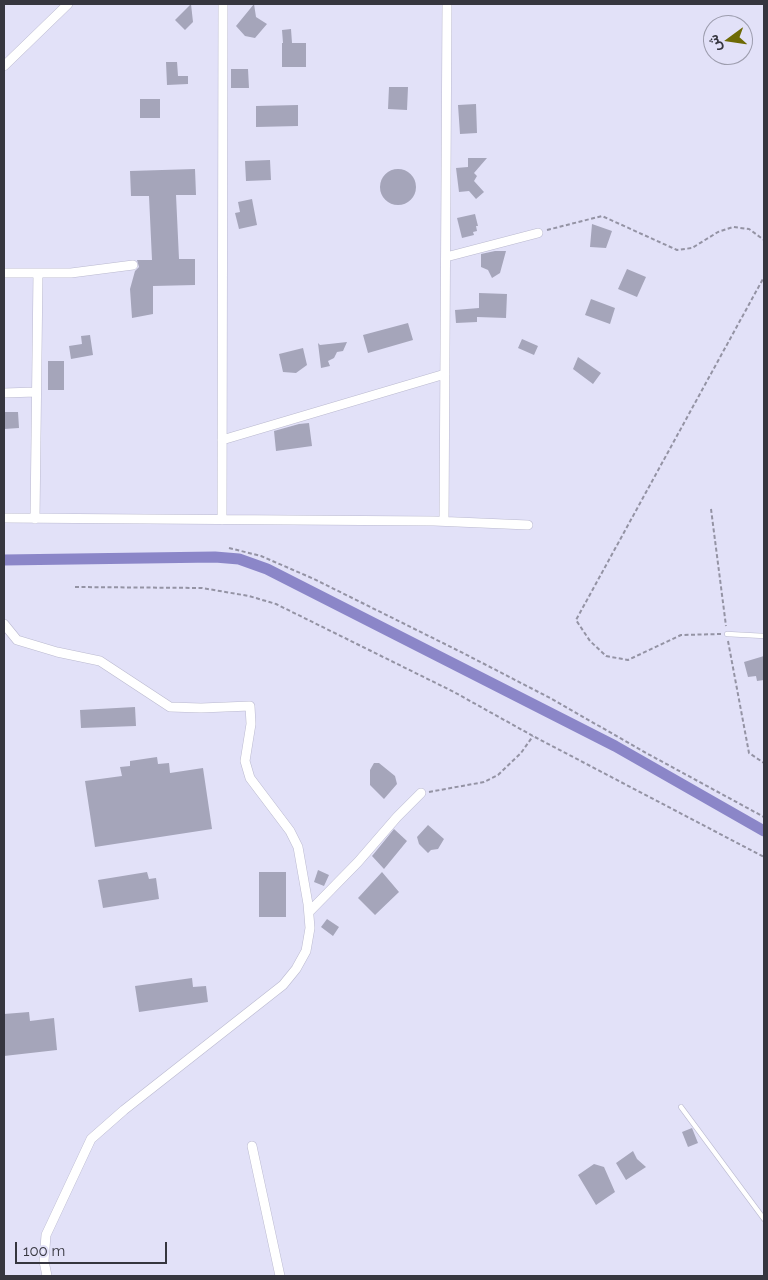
<!DOCTYPE html>
<meta charset="utf-8">
<style>
body{margin:0}
#map{position:relative;width:768px;height:1280px;overflow:hidden;background:#e2e1f8;font-family:Raleway,Vazirmatn,sans-serif}
canvas{display:block}
.frame{position:absolute;inset:0;border:5px solid #36363f;pointer-events:none}
.north{position:absolute;left:703px;top:15px;width:50px;height:50px;box-sizing:border-box;background:#e2e1f8;border:1px solid #9d9dae;border-radius:50%;rotate:256deg;font-size:14px;font-weight:700;line-height:20px;text-align:center;color:#36363f}
.north::after{content:'';display:block;margin:auto;width:18px;height:22px;background:#6e6a05;clip-path:polygon(50% 0,100% 100%,50% 72%,0 100%)}
.scale{position:absolute;left:15px;top:1242px;width:152px;height:22px;box-sizing:border-box;border:2px solid #36363f;border-top:0;padding-left:6px;font-size:15px;line-height:18px;white-space:nowrap;color:#36363f;-webkit-text-stroke:4px #e2e1f8;paint-order:stroke}
</style>
<div id="map">
<canvas width="768" height="1280"></canvas>
<div class="frame"></div>
<div class="north">ش</div>
<div class="scale">100 m</div>
</div>
<script>
const g = document.querySelector('canvas').getContext('2d');
g.lineJoin = 'round';
const toPath = rows => new Path2D(rows.map(r => 'M' + r).join(''));
function trace(path, color, width, dash) { g.strokeStyle = color; g.lineWidth = width; g.lineCap = dash ? 'butt' : 'round'; g.setLineDash(dash || []); g.stroke(path); }
function fill(path, color) { g.fillStyle = color; g.fill(path, 'evenodd'); }
trace(toPath([
 [4,560,215,557,239,559,267,569,615,746,764,831]
]), '#8b86c8', 11);
fill(toPath([
 [191,4,193,22,185,30,175,20],
 [254,4,256,17,267,24,255,38,245,36,236,26],
 [291,29,292,43,306,43,306,67,282,67,282,43,283,43,282,30],
 [166,62,177,62,178,76,188,76,188,84,167,85],
 [231,69,248,69,249,88,231,88],
 [389,87,408,87,407,110,388,109],
 [140,99,160,99,160,118,140,118],
 [476,104,477,133,460,134,458,105],
 [298,105,298,126,256,127,256,106],
 [468,158,487,158,474,173,477,176,474,181,484,192,476,199,469,191,459,192,456,168,468,167],
 [270,160,271,180,246,181,245,161],
 '380 187a18 18 0 1 1 36 0a18 18 0 1 1-36 0Z',
 [195,169,196,195,176,195,179,259,195,259,195,285,153,286,153,314,132,318,130,289,135,271,139,267,137,260,152,260,149,196,131,196,130,171],
 [252,199,257,225,239,229,235,213,240,212,238,202],
 [475,214,478,226,476,226,477,231,473,232,474,235,462,238,457,218],
 [592,224,612,231,606,248,590,247],
 [495,251,506,251,500,273,492,278,488,270,481,267,481,254],
 [627,269,646,277,637,297,618,289],
 [479,293,507,294,506,318,477,317,477,322,456,323,455,310,479,308],
 [591,299,615,308,610,324,585,315],
 [408,323,413,340,368,353,363,335],
 [90,335,93,355,71,359,69,346,82,344,81,336],
 [522,339,538,346,534,355,518,348],
 [347,342,343,351,337,352,334,358,328,361,330,366,321,368,318,343,320,345],
 [303,348,307,365,296,373,283,372,279,354],
 [578,357,601,373,593,384,573,369],
 [48,361,64,361,64,390,48,390],
 [4,412,18,412,19,428,4,429],
 [309,423,312,446,276,451,274,431,299,424],
 [764,656,764,680,757,681,756,676,748,677,744,662],
 [135,707,136,726,81,728,80,710],
 [157,757,158,764,169,763,170,773,203,768,212,829,95,847,85,781,122,776,120,767,130,766,130,761],
 [374,763,379,763,395,776,397,784,384,799,370,785,370,770],
 [428,825,444,839,438,849,431,850,428,853,419,844,417,837],
 [394,829,407,841,384,869,372,856],
 [318,870,329,875,324,886,314,882],
 [147,872,149,879,156,878,159,899,103,908,98,880],
 [259,872,286,872,286,917,259,917],
 [382,872,399,892,375,915,358,898],
 [327,919,339,927,333,936,321,927],
 [192,978,193,987,206,986,208,1002,139,1012,135,986],
 [29,1012,30,1021,54,1018,57,1050,4,1056,4,1014],
 [692,1128,698,1143,688,1147,682,1132],
 [633,1151,637,1159,646,1167,626,1180,616,1163],
 [594,1164,604,1167,615,1192,596,1205,578,1175]
]), '#a5a5ba');
const service = toPath([
 [727,634,764,636],
 [681,1107,764,1219]
]);
const minor = toPath([
 [4,66,68,4],
 [446,257,538,233],
 [4,273,71,273,133,265],
 [4,393,36,392],
 [222,440,445,374],
 [4,518,434,521,528,525],
 [35,519,38,273],
 [222,520,223,4],
 [444,521,447,4],
 [4,624,17,640,57,652,100,661,170,707,201,708,250,706,251,724,245,761,250,778,290,831,298,847,308,904,310,928,306,951,296,969,283,985,124,1110,91,1139,46,1235,44,1261,47,1276],
 [309,912,358,862,397,817,421,793],
 [252,1146,280,1276]
]);
trace(service, '#bab9cf', 5.5);
trace(minor, '#bab9cf', 10);
trace(toPath([
 [547,230,602,216,677,250,692,248,718,232,733,227,749,229,764,240],
 [711,509,726,626],
 [229,548,261,556,314,579,465,654,550,698,648,754,764,817],
 [75,587,202,588,249,596,276,604,454,692,533,736,764,857],
 [721,634,681,635,628,660,606,656,590,641,576,620,764,277],
 [728,641,749,753,764,763],
 [429,792,484,782,498,775,521,753,533,736]
]), '#9493a4', 2, [4, 2.5]);
trace(service, '#fff', 4.5);
trace(minor, '#fff', 9);
</script>
